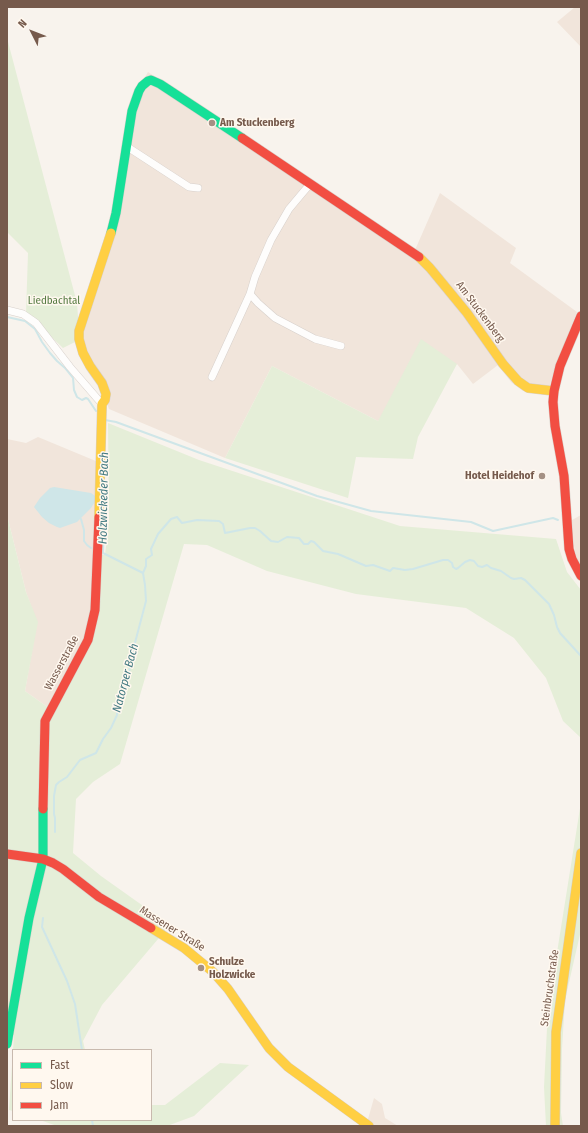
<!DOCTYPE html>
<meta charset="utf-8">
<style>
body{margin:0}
#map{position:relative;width:588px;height:1133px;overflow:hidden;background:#f8f3ed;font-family:"Fira Sans Condensed",sans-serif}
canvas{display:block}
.frame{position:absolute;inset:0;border:8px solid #765a4c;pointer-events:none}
.legend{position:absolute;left:12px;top:1049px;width:140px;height:72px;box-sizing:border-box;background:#fff8ef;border:1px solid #c8b9ae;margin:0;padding:5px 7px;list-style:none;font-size:12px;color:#765a4c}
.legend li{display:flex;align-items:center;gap:8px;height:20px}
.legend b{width:20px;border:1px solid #c8b9ae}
.north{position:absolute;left:12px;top:12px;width:40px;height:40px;-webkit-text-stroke:3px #fff8ef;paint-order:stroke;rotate:312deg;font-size:11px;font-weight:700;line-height:16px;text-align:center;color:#765a4c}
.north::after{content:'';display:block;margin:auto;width:14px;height:18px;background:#765a4c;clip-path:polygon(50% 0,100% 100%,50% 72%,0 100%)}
</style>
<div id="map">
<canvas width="588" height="1133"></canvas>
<div class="frame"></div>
<ul class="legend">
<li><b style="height:5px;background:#16e098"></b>Fast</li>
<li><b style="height:5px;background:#ffcf43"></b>Slow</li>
<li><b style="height:5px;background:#f24e42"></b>Jam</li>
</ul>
<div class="north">N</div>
</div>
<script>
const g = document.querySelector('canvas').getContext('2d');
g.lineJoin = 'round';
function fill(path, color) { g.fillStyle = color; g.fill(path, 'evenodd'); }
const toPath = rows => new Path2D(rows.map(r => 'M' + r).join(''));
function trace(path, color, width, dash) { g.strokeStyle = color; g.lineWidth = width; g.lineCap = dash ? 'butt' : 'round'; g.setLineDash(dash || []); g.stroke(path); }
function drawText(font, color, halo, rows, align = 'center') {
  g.font = font + ' "Fira Sans Condensed",sans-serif'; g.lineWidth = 3; g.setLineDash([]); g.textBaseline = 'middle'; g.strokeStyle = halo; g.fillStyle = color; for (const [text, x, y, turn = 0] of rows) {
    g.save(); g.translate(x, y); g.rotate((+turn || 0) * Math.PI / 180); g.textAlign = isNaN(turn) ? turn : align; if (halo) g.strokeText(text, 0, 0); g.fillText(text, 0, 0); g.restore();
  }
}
fill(toPath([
 [575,7,581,7,581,47,557,22],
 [148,72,415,250,440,193,516,248,510,263,577,312,553,374,547,395,523,391,511,382,498,365,473,384,457,364,378,421,272,366,225,458,109,409,99,383,88,368,78,322,114,207,135,94],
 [38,437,103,464,100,607,96,630,80,664,53,711,25,691,37,622,26,592,7,515,7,439,26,443],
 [581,515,581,568,578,564,574,546,572,520],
 [374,1098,382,1104,385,1118,398,1126,366,1126]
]), '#f1e5db');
fill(toPath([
 [7,38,77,303,79,331,75,342,63,348,26,313,28,253,7,232],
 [421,339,457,364,418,437,413,459,356,457,348,498,225,458,272,366,378,421],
 [108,423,199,460,400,526,556,539,567,572,581,590,581,738,563,721,546,678,514,638,466,608,356,594,267,571,207,545,184,544,120,764,93,782,76,799,73,853,101,876,170,925,102,1005,83,1041,85,1050,13,1050,13,1111,9,1110,14,1035,7,1034,7,515,26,592,38,622,25,691,53,711,80,664,96,629,100,607,101,555,105,555,109,520],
 [581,802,581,930,565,1000,562,1049,561,1113,563,1126,546,1126,544,1087,548,1009],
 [220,1063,249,1065,194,1116,167,1126,57,1126,40,1120,151,1120,151,1105,165,1105]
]), '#e5eed8');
fill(toPath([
 [54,487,91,493,95,496,96,500,91,508,77,522,60,528,57,527,49,523,42,517,34,507,40,498,50,488]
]), '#cfe6e8');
trace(toPath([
 [7,317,25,321,35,329,42,342,50,353,57,361,65,368,73,378,74,390,77,397,82,400,86,398,88,399,96,411],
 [105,422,105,420,116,422,317,496,371,511,471,522,493,531,553,518,558,520],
 [105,482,103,553,143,573,146,566,146,559,152,555,151,549,158,534,171,519,177,517,182,523,197,520,219,521,223,524,225,533,250,528,255,528,260,531,271,541,278,542,287,537,299,538,304,544,308,544,311,541,314,542,323,551,338,554,366,566,373,565,390,571,393,568,405,570,413,569,443,560,448,560,452,563,453,567,456,569,458,568,465,562,470,560,474,561,478,566,482,567,487,565,491,568,501,571,511,578,514,579,521,578,525,580,549,604,554,615,557,627,560,633,581,656],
 [81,519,84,530,84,541,87,545,91,548],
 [55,832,55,818,54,814,54,796,56,785,59,782,67,777,80,760,96,753,103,739,111,728,117,715,117,709,128,679,132,654,146,601,145,585,143,573],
 [43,918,42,927,67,981,75,1004,82,1050],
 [92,1120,93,1126]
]), '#cfe6e8', 2);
const street = toPath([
 [126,146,189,187,198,188],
 [310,184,289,209,271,240,255,277,250,294,258,303,275,318,315,339,341,346],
 [7,310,23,314,36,323,70,367,102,404],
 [212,377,250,294]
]);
const fast = toPath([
 [111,233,116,213,132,111,139,91,142,86,148,81,151,80,160,84,242,138],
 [7,1044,29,918,43,859,43,809]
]);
const slow = toPath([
 [419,257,430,268,467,313,503,364,518,381,528,388,554,391],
 [99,517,102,404,105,400,106,394,102,383,90,366,83,353,79,339,79,331,111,233],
 [151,928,184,948,213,972,228,989,269,1048,288,1067,369,1126],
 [555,1126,556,1032,581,853]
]);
const jam = toPath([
 [242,138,419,257],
 [581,316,560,366,554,391,553,402,555,426,564,476,569,549,572,559,581,576],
 [43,809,45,721,88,640,95,610,99,517],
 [7,854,43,859,53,863,63,869,99,897,151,928]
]);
trace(street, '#d7d0cb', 8);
trace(fast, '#d7cfc9', 10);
trace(slow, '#d7cfc9', 10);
trace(jam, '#d7cfc9', 10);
trace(street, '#fefdfc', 7);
trace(fast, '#16e098', 9);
trace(slow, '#ffcf43', 9);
trace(jam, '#f24e42', 9);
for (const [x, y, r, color] of [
 [212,123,4,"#a49084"],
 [542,476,4,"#a49084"],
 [201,968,4,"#a49084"]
]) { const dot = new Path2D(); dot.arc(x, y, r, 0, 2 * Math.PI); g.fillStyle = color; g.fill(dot); trace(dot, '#fff8ef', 1.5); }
drawText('bold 11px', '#765a4c', '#fff8ef', [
 ["Am Stuckenberg",220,123],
 ["Hotel Heidehof",534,476,"right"],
 ["Schulze",209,962],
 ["Holzwicke",209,975]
], 'left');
drawText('11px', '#577c44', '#fff8ef', [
 ["Liedbachtal",54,301]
]);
drawText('11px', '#765a4c', '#fff8ef', [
 ["Am Stuckenberg",480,312,53],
 ["Wasserstraße",62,663,-62],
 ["Massener Straße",172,929,32],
 ["Steinbruchstraße",550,988,-82]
]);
drawText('italic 12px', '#437a82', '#fff8ef', [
 ["Holzwickeder Bach",104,498,-89],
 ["Natorper Bach",126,678,-75]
]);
</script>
